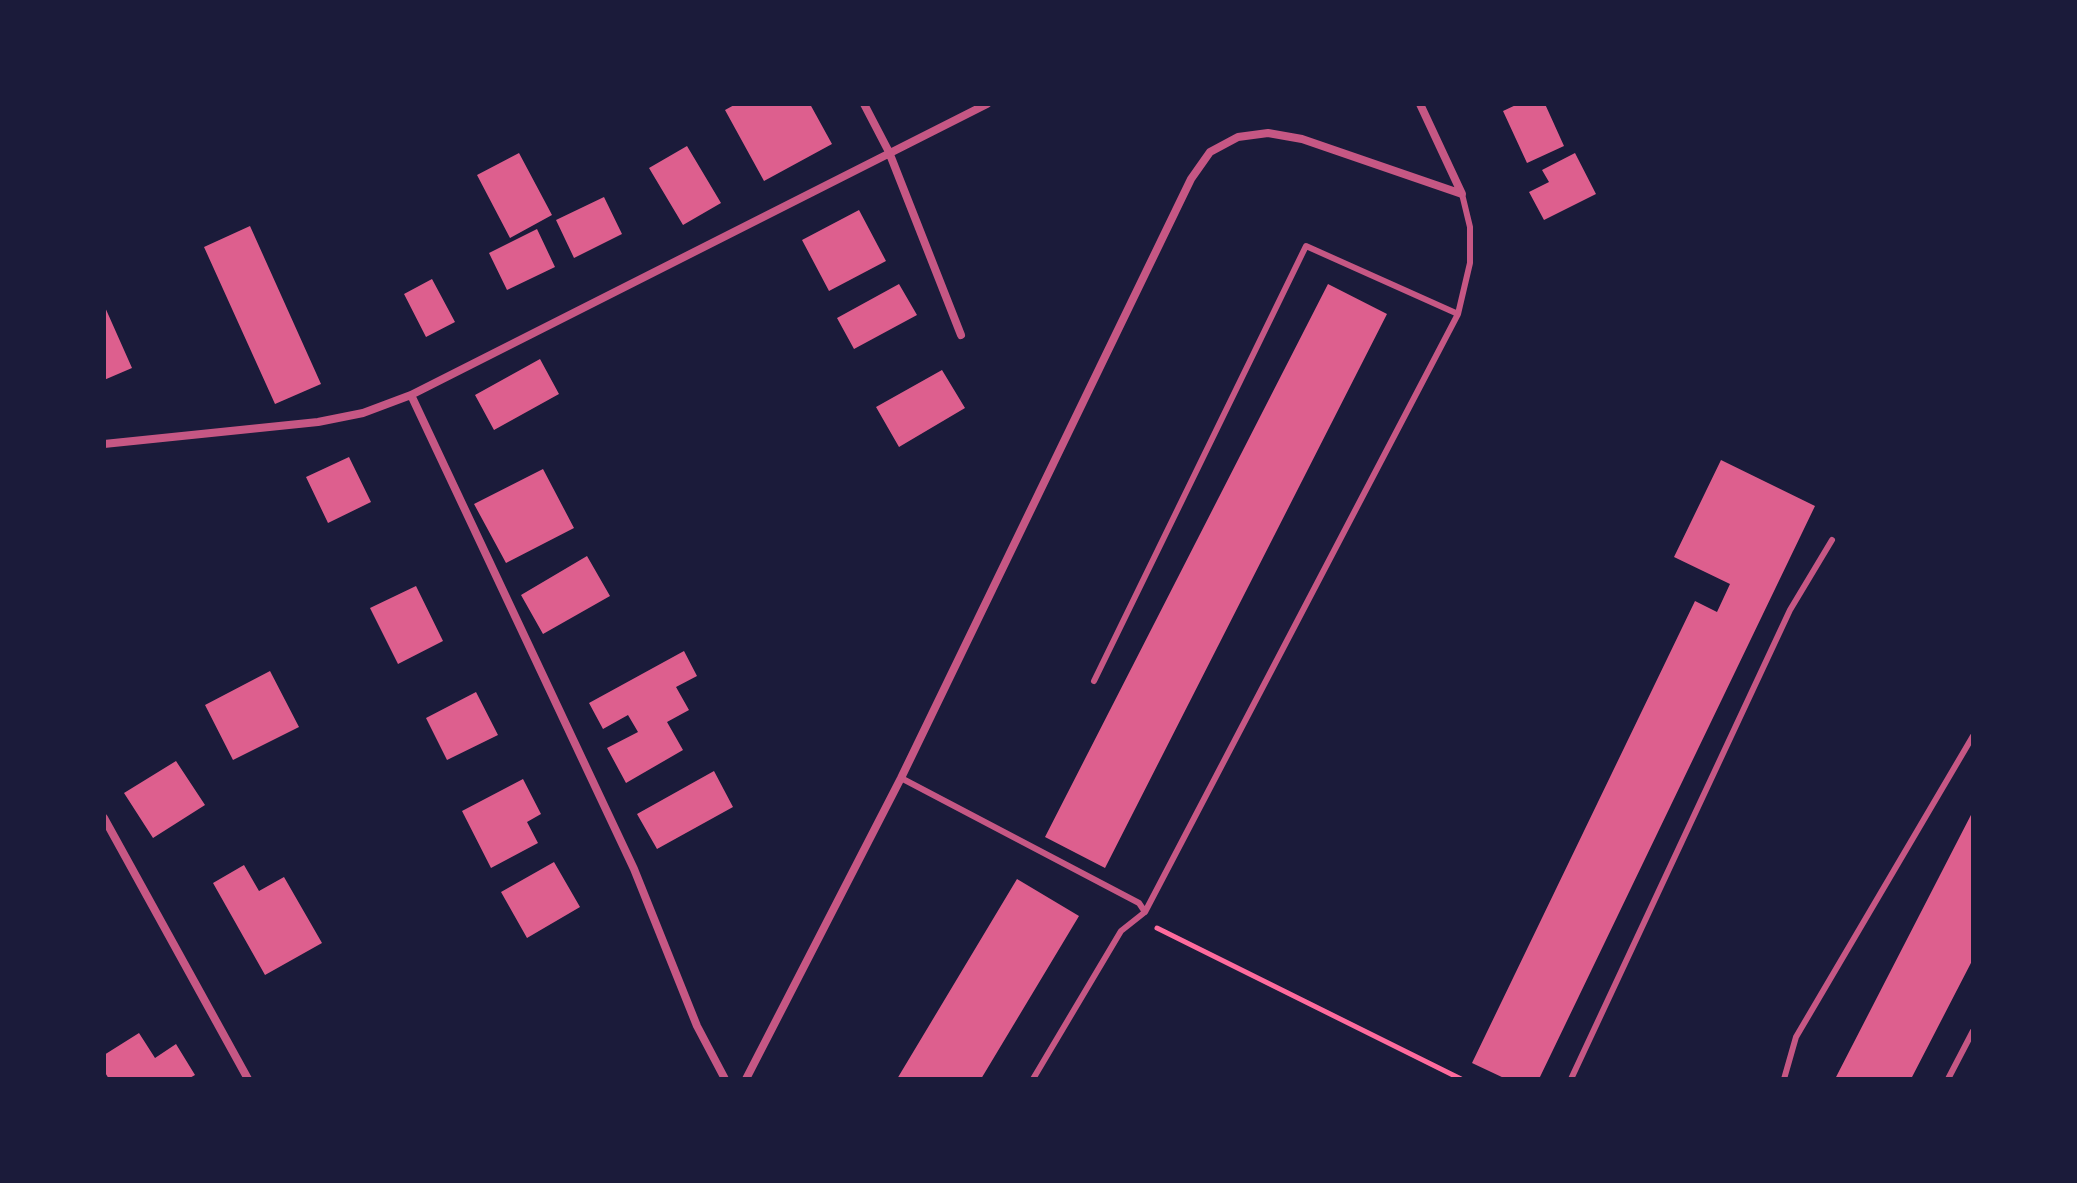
<!DOCTYPE html>
<style>
body{margin:0}
#map{position:relative;width:2077px;height:1183px;overflow:hidden;background:#1b1b3a;font-family:Commissioner,sans-serif}
canvas{display:block}
.frame{position:absolute;inset:0;border:106px solid #1b1b3a;pointer-events:none}
</style>
<div id="map">
<canvas width="2077" height="1183"></canvas>
<div class="frame"></div>
</div>
<script>
const g = document.querySelector('canvas').getContext('2d');
g.lineJoin = 'round';
function fill(path, color) { g.fillStyle = color; g.fill(path, 'evenodd'); }
const toPath = rows => new Path2D(rows.map(r => 'M' + r).join(''));
function trace(path, color, width, dash) { g.strokeStyle = color; g.lineWidth = width; g.lineCap = dash ? 'butt' : 'round'; g.setLineDash(dash || []); g.stroke(path); }
fill(toPath([
 [736,104,810,104,832,144,764,181,725,110],
 [1518,104,1545,104,1564,146,1527,163,1503,111],
 [687,146,721,203,683,225,649,168],
 [519,153,552,215,510,238,477,175],
 [1575,153,1596,194,1544,220,1529,192,1549,182,1542,170],
 [604,197,622,234,574,258,556,220],
 [859,210,886,261,829,291,802,240],
 [250,226,321,384,275,404,204,247],
 [537,229,555,267,507,290,489,253],
 [432,279,455,322,426,337,404,294],
 [899,284,917,315,854,349,837,318],
 [1328,284,1387,314,1105,868,1045,837],
 [104,305,132,368,104,380],
 [540,359,559,394,494,430,475,395],
 [942,370,965,408,899,447,876,407],
 [349,457,371,502,328,523,306,477],
 [1721,460,1815,506,1539,1079,1506,1079,1472,1063,1695,601,1717,612,1730,584,1674,557],
 [543,469,574,528,506,563,474,504],
 [587,556,610,596,543,634,521,595],
 [416,586,443,641,398,664,370,608],
 [684,651,697,676,676,687,689,710,667,722,683,750,626,783,607,748,638,732,628,715,603,729,589,703],
 [270,671,299,727,233,760,205,705],
 [476,692,498,735,447,760,426,718],
 [176,761,205,805,153,838,124,793],
 [714,771,733,807,657,849,637,814],
 [523,779,541,814,527,822,538,843,491,868,462,811],
 [1973,811,1973,959,1911,1079,1835,1079],
 [554,862,580,907,527,938,501,892],
 [244,865,259,891,284,877,322,943,265,975,213,883],
 [1017,879,1079,916,981,1079,897,1079],
 [139,1033,155,1058,176,1044,195,1075,188,1079,109,1079,104,1071,104,1055]
]), '#dd5f8e');
trace(toPath([
 [1157,928,1461,1079]
]), '#ff6b9d', 5);
trace(toPath([
 [1094,681,1306,246,1458,314],
 [901,778,1139,903,1145,912,1121,931,1033,1079],
 [1145,912,1458,314,1470,263,1470,227,1462,194],
 [1571,1079,1790,610,1832,540],
 [1784,1079,1796,1037,1973,736],
 [1948,1079,1973,1031]
]), '#c65784', 6);
trace(toPath([
 [864,104,889,152,961,335],
 [411,395,634,869,697,1026,725,1079],
 [104,444,318,422,363,413,411,395,987,104],
 [104,818,248,1079],
 [746,1079,901,778,1191,179,1210,152,1238,137,1268,133,1302,139,1462,194,1420,104]
]), '#c65784', 8);
</script>
